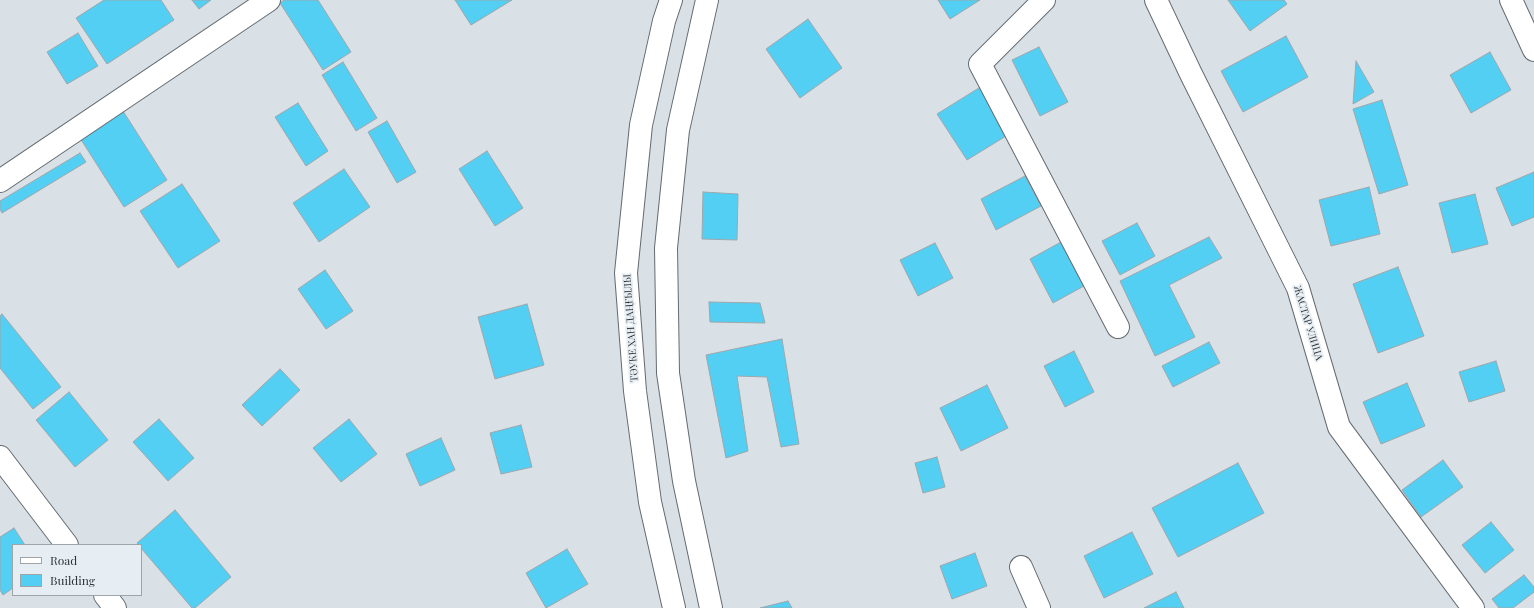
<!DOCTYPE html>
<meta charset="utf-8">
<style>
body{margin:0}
#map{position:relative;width:1534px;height:608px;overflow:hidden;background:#d9e1e7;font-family:"Playfair Display",serif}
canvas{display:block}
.legend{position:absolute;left:12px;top:544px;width:130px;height:52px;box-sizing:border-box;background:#e6eef4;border:1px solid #9ea4a8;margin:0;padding:5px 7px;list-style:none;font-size:12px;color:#313437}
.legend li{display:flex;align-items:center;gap:8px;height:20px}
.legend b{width:20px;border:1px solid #9ea4a8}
</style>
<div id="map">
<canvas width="1534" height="608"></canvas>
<ul class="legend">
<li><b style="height:5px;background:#fff"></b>Road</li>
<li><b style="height:11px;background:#53cff3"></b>Building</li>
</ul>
</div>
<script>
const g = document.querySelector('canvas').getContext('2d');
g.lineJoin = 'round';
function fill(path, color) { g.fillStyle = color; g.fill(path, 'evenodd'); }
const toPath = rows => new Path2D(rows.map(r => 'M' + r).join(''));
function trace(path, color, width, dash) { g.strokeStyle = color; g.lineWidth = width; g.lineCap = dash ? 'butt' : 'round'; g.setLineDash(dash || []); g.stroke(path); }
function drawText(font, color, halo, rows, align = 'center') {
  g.font = font + ' "Playfair Display",serif'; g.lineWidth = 3.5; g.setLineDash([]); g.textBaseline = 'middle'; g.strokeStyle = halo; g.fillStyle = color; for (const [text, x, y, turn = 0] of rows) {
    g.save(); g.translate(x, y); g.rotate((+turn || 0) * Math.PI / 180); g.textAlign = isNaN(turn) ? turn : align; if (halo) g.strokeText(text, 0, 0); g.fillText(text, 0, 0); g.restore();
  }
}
const building = toPath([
 [104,0,161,0,174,20,107,64,76,18,104,0],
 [192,0,211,0,199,9,192,0],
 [284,0,318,0,351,52,323,70,280,3,284,0],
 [455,0,512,0,471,25,455,0],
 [938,0,980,0,950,19,938,0],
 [1228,0,1284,0,1287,4,1250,31,1228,0],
 [808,19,842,68,800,98,766,49,808,19],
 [78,33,98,66,67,84,47,52,78,33],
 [1286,36,1308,77,1243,112,1221,71,1286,36],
 [1039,47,1068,102,1040,116,1012,60,1039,47],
 [1490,52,1511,90,1471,113,1450,75,1490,52],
 [1356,61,1374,92,1353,104,1356,61],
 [343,62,377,118,356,131,322,75,343,62],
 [982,86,1011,133,967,160,937,114,982,86],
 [1382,100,1408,185,1379,194,1353,109,1382,100],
 [298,103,328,151,306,166,275,117,298,103],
 [123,111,167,180,124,207,80,138,123,111],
 [387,121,416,172,397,183,368,132,387,121],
 [487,151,523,208,495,226,459,169,487,151],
 [80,153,86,162,2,213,0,209,0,201,80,153],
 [344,169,370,207,319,242,293,203,344,169],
 [1534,172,1534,217,1512,226,1496,188,1534,172],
 [1025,176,1041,206,996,230,981,199,1025,176],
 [182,184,220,241,178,268,140,211,182,184],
 [1369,187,1380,234,1331,246,1319,200,1369,187],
 [703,192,738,194,737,240,702,239,703,192],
 [1475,194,1488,244,1452,253,1439,203,1475,194],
 [1137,223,1155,256,1120,275,1102,241,1137,223],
 [1209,237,1222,258,1169,285,1195,337,1155,356,1120,281,1209,237],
 [1061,242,1084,286,1053,303,1030,259,1061,242],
 [935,243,953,278,918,296,900,260,935,243],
 [1398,267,1424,336,1378,353,1353,284,1398,267],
 [325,270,353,311,326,329,298,289,325,270],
 [709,302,760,303,765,323,710,322,709,302],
 [527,304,544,365,495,379,478,317,527,304],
 [2,314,61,387,33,409,0,368,0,316,2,314],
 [782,339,799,444,781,447,767,377,737,376,748,451,726,458,706,355,782,339],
 [1209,342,1220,363,1173,387,1162,366,1209,342],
 [1074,351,1094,392,1065,407,1044,366,1074,351],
 [1496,361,1505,391,1469,402,1459,372,1496,361],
 [280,369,300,390,262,426,242,405,280,369],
 [1407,383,1425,426,1381,444,1363,402,1407,383],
 [987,385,1008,428,961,451,940,408,987,385],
 [69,392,108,440,75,467,36,420,69,392],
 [159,419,194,458,168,481,133,442,159,419],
 [349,419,377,454,341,482,313,448,349,419],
 [521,425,532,467,501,474,490,433,521,425],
 [441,438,455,470,420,486,406,454,441,438],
 [937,457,945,487,923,493,915,463,937,457],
 [1443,460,1463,487,1421,517,1402,490,1443,460],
 [1238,463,1264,513,1178,557,1152,508,1238,463],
 [175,510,231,577,195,608,192,608,141,548,141,545,139,545,137,543,175,510],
 [1491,522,1514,550,1485,573,1462,545,1491,522],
 [14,528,25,545,13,545,13,588,3,595,0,590,0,537,14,528],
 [1132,532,1153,574,1104,598,1084,556,1132,532],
 [567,549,588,584,546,608,526,573,567,549],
 [975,553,987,586,952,599,940,566,975,553],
 [1524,575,1534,587,1534,592,1513,608,1499,608,1492,599,1524,575],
 [1176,592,1184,608,1144,608,1176,592],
 [788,601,792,608,760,608,788,601]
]);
fill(building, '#53cff3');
trace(building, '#9ea7ab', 1);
const street = toPath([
 [1044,0,980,64,1118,327],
 [1156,0,1191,74,1298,288,1339,427,1473,608],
 [1511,0,1534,50],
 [0,181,269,0],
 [0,457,67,545],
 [1021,567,1039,608],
 [105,595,115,608]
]);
const primary = toPath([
 [671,0,664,21,641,125,626,273,635,391,650,502,674,608],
 [707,0,678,130,666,248,668,373,684,481,711,608]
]);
trace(street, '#646b71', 24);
trace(primary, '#646b71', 24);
trace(street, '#fff', 22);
trace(primary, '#fff', 22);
drawText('10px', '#313437', '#e6eef4', [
 ["ЖАСТАР УЛИЦА",1308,323,73],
 ["ТӘУКЕ ХАН ДАҢҒЫЛЫ",631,328,-94]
]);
</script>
